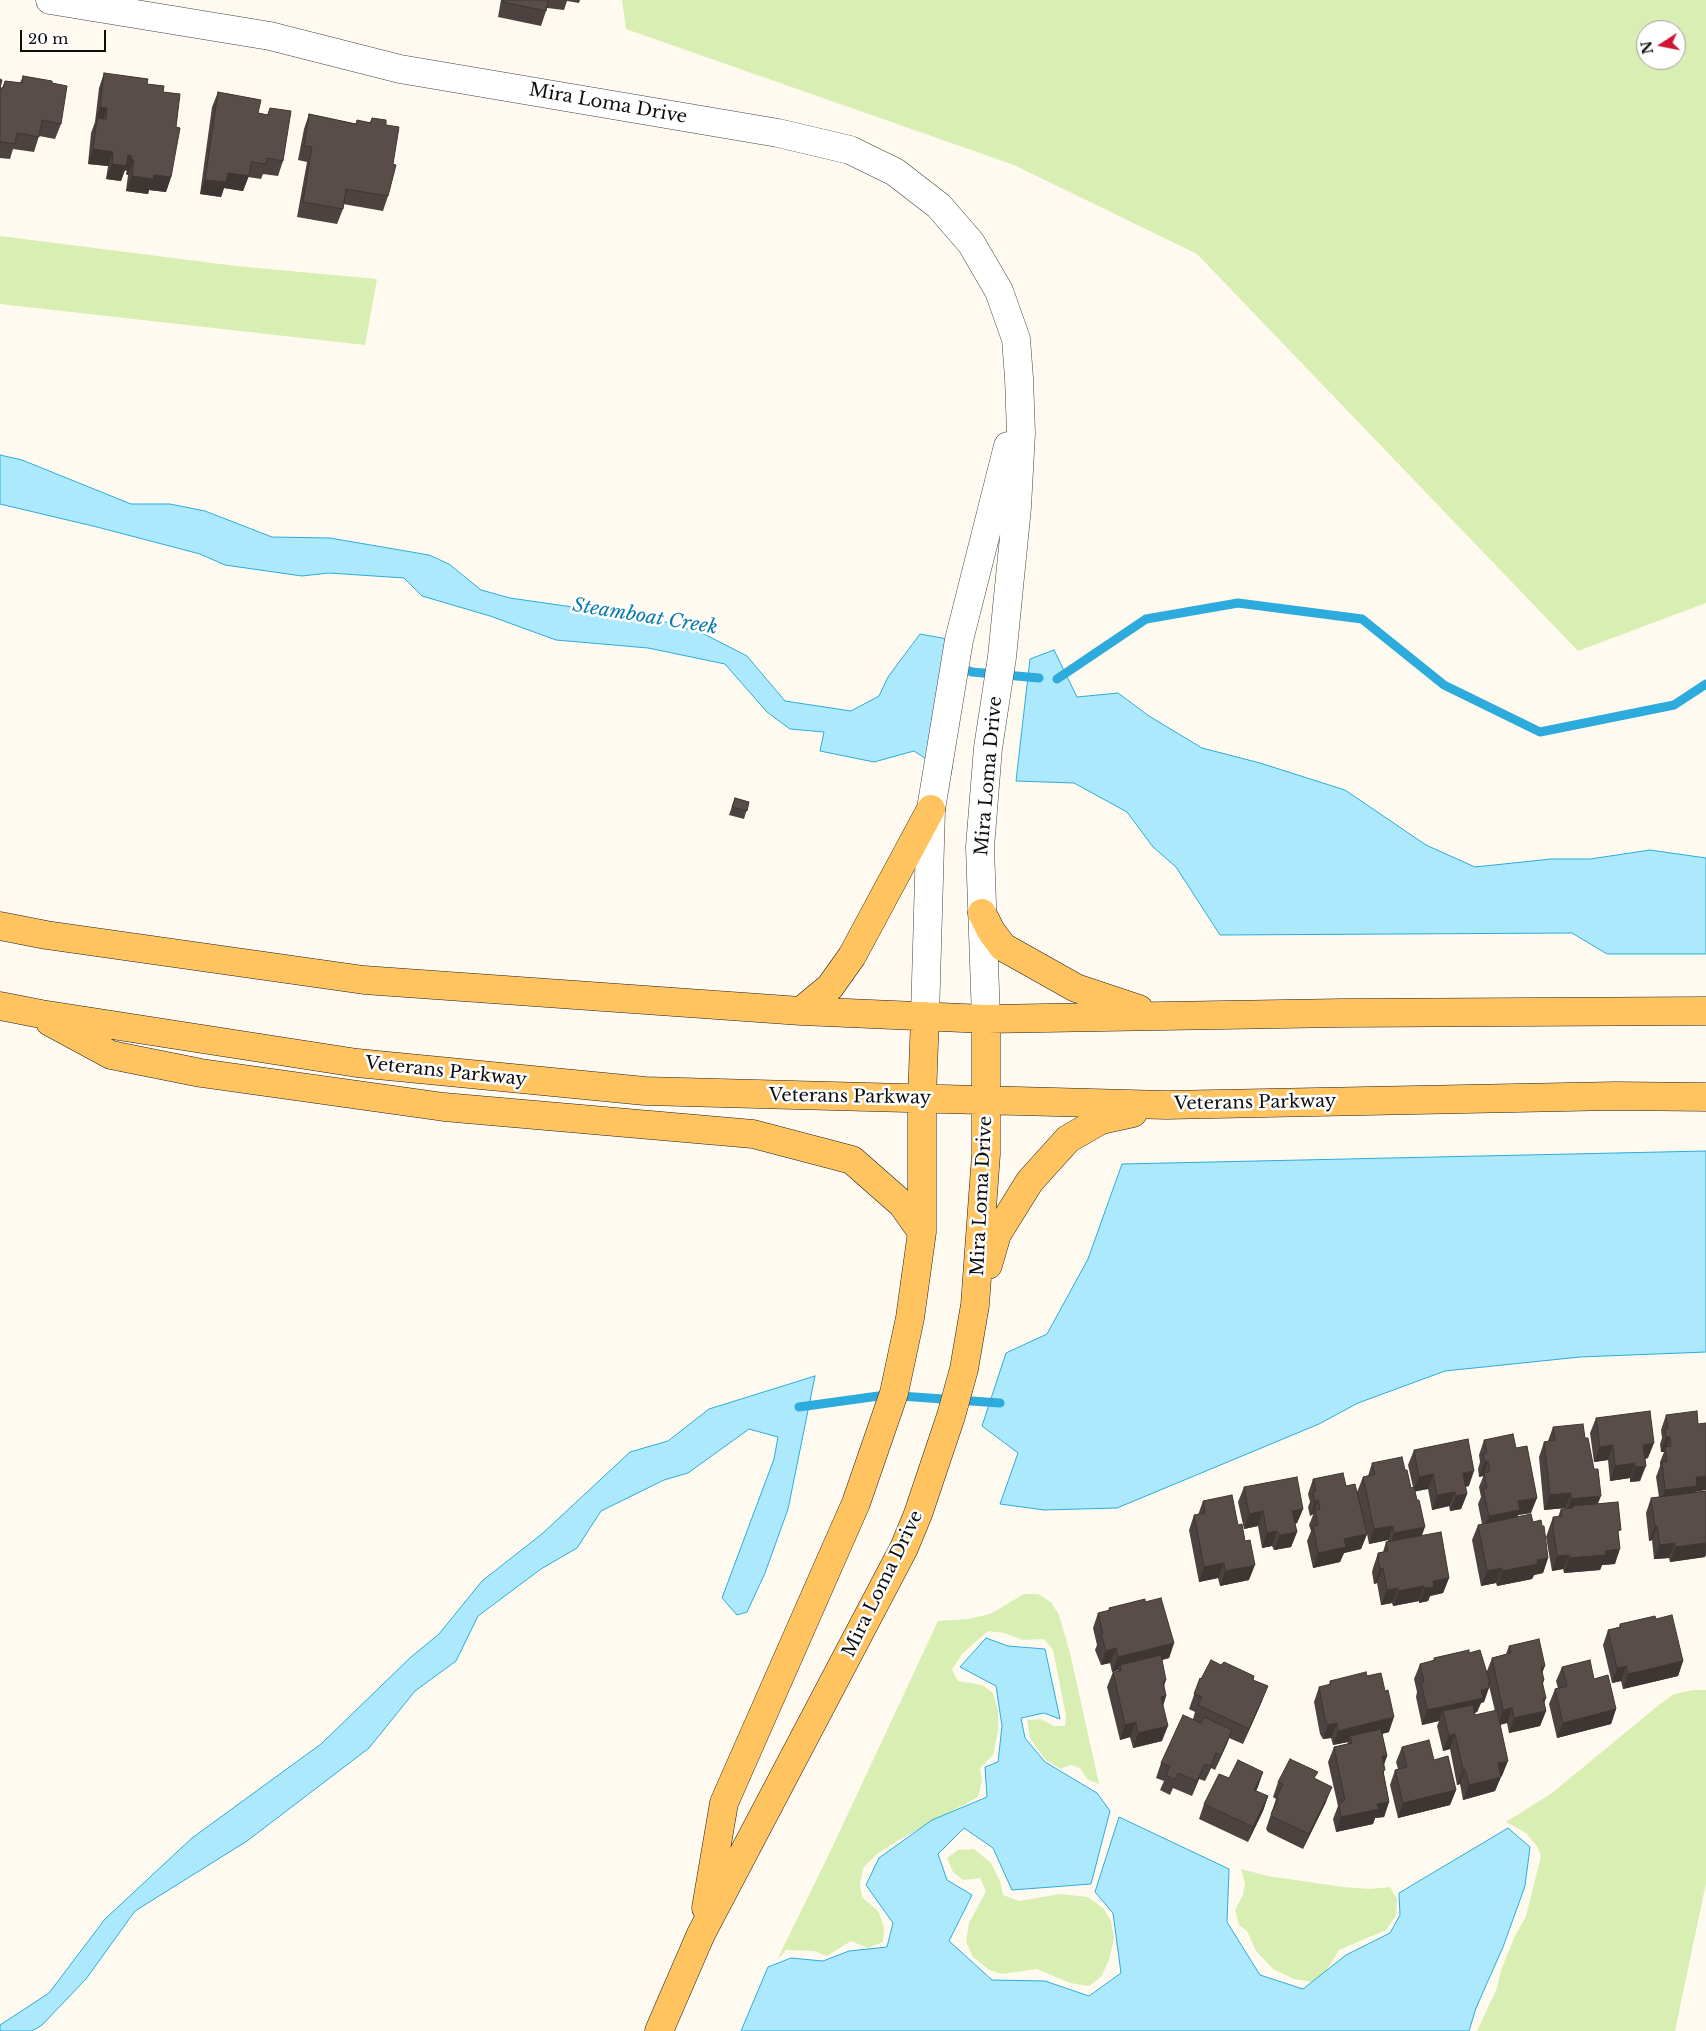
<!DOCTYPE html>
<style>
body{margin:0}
#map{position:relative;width:1706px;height:2031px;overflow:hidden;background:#fffaef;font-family:"Libre Baskerville",serif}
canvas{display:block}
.north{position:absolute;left:1636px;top:20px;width:50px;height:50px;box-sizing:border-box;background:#fff;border:1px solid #9f9f9f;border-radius:50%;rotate:259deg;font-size:14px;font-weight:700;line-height:20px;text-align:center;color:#0e0e0e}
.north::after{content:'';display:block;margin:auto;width:18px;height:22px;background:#cd1635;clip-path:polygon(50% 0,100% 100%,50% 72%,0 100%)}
.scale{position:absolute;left:20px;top:30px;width:86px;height:22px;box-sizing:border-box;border:2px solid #0e0e0e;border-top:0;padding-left:6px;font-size:15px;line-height:18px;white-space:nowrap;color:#0e0e0e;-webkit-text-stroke:4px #fff;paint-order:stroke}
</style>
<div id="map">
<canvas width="1706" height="2031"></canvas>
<div class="north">N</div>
<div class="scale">20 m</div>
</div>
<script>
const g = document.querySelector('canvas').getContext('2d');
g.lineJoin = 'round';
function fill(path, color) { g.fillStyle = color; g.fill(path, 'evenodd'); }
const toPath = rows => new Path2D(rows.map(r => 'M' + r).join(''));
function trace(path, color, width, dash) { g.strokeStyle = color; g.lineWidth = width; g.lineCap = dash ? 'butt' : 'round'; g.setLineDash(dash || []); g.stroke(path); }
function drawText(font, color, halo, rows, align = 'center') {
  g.font = font + ' "Libre Baskerville",serif'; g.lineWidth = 5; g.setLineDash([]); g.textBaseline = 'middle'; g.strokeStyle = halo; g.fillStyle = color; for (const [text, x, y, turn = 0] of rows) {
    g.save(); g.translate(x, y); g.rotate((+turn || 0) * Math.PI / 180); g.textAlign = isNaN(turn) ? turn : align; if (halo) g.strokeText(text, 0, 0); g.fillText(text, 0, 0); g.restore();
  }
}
fill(toPath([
 [622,0,1706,0,1706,603,1578,651,1197,254,1014,165,626,29],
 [1646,30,1676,30,1676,60,1646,60],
 [0,236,236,266,377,279,365,345,0,304],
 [1024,1594,1038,1594,1051,1602,1059,1615,1070,1653,1099,1784,1088,1780,1080,1768,1071,1765,1060,1769,1044,1758,1030,1738,1027,1720,1041,1719,1054,1726,1065,1726,1066,1716,1053,1650,1044,1639,1023,1640,1004,1633,988,1631,962,1654,952,1670,958,1681,982,1685,993,1693,998,1711,998,1731,993,1755,980,1768,982,1781,978,1797,899,1840,877,1854,863,1868,860,1885,862,1897,878,1911,884,1927,883,1942,868,1948,851,1941,827,1956,814,1951,786,1950,777,1960,831,1850,938,1621,968,1619,990,1614],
 [1693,1690,1706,1690,1706,1883,1675,2031,1477,2031,1497,1988,1501,1970,1514,1938,1526,1916,1541,1856,1537,1846,1526,1833,1506,1822,1552,1793,1660,1704,1674,1694],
 [974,1849,991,1863,1000,1881,1003,1895,1019,1901,1060,1894,1088,1897,1104,1909,1111,1921,1114,1939,1109,1960,1101,1977,1089,1986,1070,1983,1037,1969,1002,1974,989,1970,973,1957,966,1942,969,1923,986,1891,980,1878,963,1880,953,1872,947,1858,958,1850],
 [1241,1869,1268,1876,1343,1887,1370,1889,1390,1887,1397,1899,1396,1916,1386,1930,1339,1950,1326,1971,1313,1982,1294,1979,1273,1969,1256,1951,1247,1931,1239,1925,1235,1910,1243,1895,1245,1883]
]), '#d9eeb3');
const water = toPath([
 [0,455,22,460,131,504,170,504,205,511,272,537,330,538,429,555,449,564,481,590,510,598,656,619,704,634,747,656,785,701,851,711,879,696,888,677,920,634,969,643,951,775,914,751,874,762,820,751,824,732,790,729,767,712,725,664,648,648,556,640,490,616,422,596,404,578,329,573,302,576,225,565,200,554,97,527,0,504,0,455],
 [1054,650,1077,697,1118,693,1149,716,1202,748,1260,763,1345,790,1426,845,1475,867,1551,859,1590,859,1650,850,1706,858,1706,954,1607,954,1572,933,1220,935,1176,867,1153,847,1127,812,1074,783,1016,781,1030,659,1054,650],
 [1706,1151,1706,1352,1580,1357,1445,1371,1358,1403,1319,1424,1117,1508,1044,1510,1000,1504,1018,1453,982,1426,1006,1353,1047,1334,1088,1259,1122,1164,1706,1151],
 [815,1376,788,1509,765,1573,747,1612,737,1615,722,1598,774,1459,778,1437,749,1429,688,1473,664,1480,601,1511,577,1548,541,1569,478,1616,456,1661,415,1691,369,1748,247,1841,135,1911,86,1979,42,2025,32,2031,0,2031,0,2025,49,1993,105,1919,192,1838,321,1744,411,1657,439,1634,482,1581,543,1533,630,1452,668,1441,709,1409,815,1376],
 [986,1638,1008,1646,1045,1649,1060,1719,1044,1713,1021,1718,1025,1738,1045,1762,1097,1793,1110,1811,1091,1884,1012,1890,993,1848,964,1828,938,1854,947,1880,972,1895,949,1941,992,1980,1045,1981,1089,1996,1121,1973,1113,1913,1095,1892,1119,1817,1229,1869,1227,1922,1260,1975,1303,1989,1346,1955,1390,1933,1400,1915,1399,1893,1508,1828,1530,1847,1525,1886,1503,1947,1476,2008,1469,2031,741,2031,768,1967,791,1958,823,1961,849,1951,887,1947,893,1923,866,1885,879,1858,932,1820,987,1797,985,1767,998,1762,1002,1726,996,1686,960,1667,986,1638]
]);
fill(water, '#ade9fd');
trace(water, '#2cabdc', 1);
trace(toPath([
 [958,667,972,672,1039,678],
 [1057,679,1146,619,1238,603,1362,619,1444,685,1540,732,1674,705,1706,684],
 [799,1407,886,1395,1000,1403]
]), '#2cabdc', 9);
const minor = toPath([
 [50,0,270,36,400,69,778,133,850,150,895,172,939,206,971,243,999,291,1016,339,1019,378,1021,433,1017,507,1002,657,988,748,980,847,986,1019],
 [925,1016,931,809,959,640,1008,446]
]);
const major = toPath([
 [982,913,991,931,1003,947,1076,988,1139,1009],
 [0,926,46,935,364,980,801,1011,986,1019,1341,1013,1706,1011],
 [0,1006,41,1014,357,1063,645,1091,1166,1105,1616,1096,1706,1097],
 [801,1011,830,987,852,956,931,809],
 [50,1022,111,1055,201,1073,444,1107,753,1134,852,1160,902,1204,922,1232],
 [988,1265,997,1234,1030,1181,1068,1139,1101,1120,1133,1113],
 [706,1908,724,1803,856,1503,894,1393,910,1318,922,1232,922,1098,925,1016],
 [659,2031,701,1934,904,1548,918,1514,951,1416,964,1369,975,1305,986,1154,986,1019]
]);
trace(minor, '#414141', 29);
trace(major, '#1f1f1f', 29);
trace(minor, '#fff', 28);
trace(major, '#ffc45f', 28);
fill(toPath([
 [501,0,580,0,579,3,567,1,564,10,547,8,541,26,498,17],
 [104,73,147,84,163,92,176,127,171,177,166,192,149,190,148,194,126,191,128,175,126,174,127,171,125,170,121,181,106,179,108,166,88,164,91,133,95,122,99,88],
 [23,76,52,83,61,124,55,139,39,136,34,152,13,149,10,159,0,158,0,79,0,88,2,88,5,81,20,83],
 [218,92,258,113,267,115,270,108,283,161,278,176,263,174,261,179,248,177,243,191,224,188,221,197,200,194,212,107],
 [309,114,356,124,370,122,372,118,386,125,393,164,388,196,383,211,343,204,343,209,337,224,297,217,307,162,298,160,304,129],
 [735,798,749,802,744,819,729,815],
 [1666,1415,1695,1492,1706,1491,1706,1555,1705,1557,1670,1562,1669,1558,1654,1559,1652,1540,1649,1541,1646,1513,1651,1498,1659,1497,1656,1477,1660,1466,1660,1462,1664,1452,1661,1452,1660,1444,1662,1438,1661,1430],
 [1596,1418,1648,1458,1645,1459,1640,1481,1630,1482,1630,1478,1610,1481,1608,1460,1594,1462,1590,1433],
 [1553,1427,1585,1438,1598,1504,1619,1536,1615,1564,1602,1565,1600,1570,1564,1573,1563,1569,1552,1571,1546,1537,1553,1517,1558,1517,1561,1509,1565,1509,1565,1508,1544,1510,1539,1457,1544,1442,1548,1441],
 [1484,1440,1516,1448,1531,1513,1518,1515,1518,1517,1533,1522,1548,1558,1543,1573,1534,1575,1532,1579,1497,1586,1496,1583,1481,1586,1472,1540,1478,1525,1482,1524,1478,1504,1481,1497,1479,1487,1483,1477,1483,1476,1479,1477,1478,1469,1480,1462,1479,1455],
 [1414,1450,1469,1486,1465,1487,1467,1494,1461,1509,1450,1511,1449,1506,1432,1510,1428,1489,1415,1491,1422,1536,1449,1578,1443,1593,1430,1596,1428,1601,1419,1603,1419,1601,1393,1606,1392,1603,1381,1605,1377,1583,1374,1584,1372,1572,1373,1568,1378,1553,1383,1552,1386,1542,1388,1542,1388,1540,1369,1544,1367,1534,1361,1549,1344,1553,1340,1562,1313,1568,1307,1541,1311,1531,1309,1525,1313,1515,1313,1514,1310,1516,1308,1507,1310,1502,1308,1494,1313,1479,1346,1486,1357,1492,1363,1477,1368,1476,1372,1463,1405,1470,1411,1488,1413,1487,1408,1465],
 [1244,1487,1303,1509,1297,1523,1295,1524,1297,1532,1291,1547,1274,1550,1272,1546,1262,1548,1258,1526,1244,1529,1238,1502],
 [1203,1501,1249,1580,1220,1586,1218,1578,1199,1582,1189,1530,1194,1515,1198,1515],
 [1145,1602,1174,1643,1169,1658,1162,1660,1164,1687,1166,1696,1163,1706,1162,1741,1133,1748,1130,1737,1120,1740,1107,1687,1113,1672,1117,1672,1118,1670,1112,1672,1110,1663,1101,1665,1095,1650,1097,1645,1093,1628,1098,1613,1108,1611,1109,1608],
 [1656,1619,1683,1661,1678,1676,1623,1689,1621,1681,1612,1683,1603,1645,1608,1630,1619,1627,1620,1624],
 [1509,1646,1542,1673,1544,1680,1543,1684,1544,1703,1546,1711,1540,1726,1509,1733,1507,1723,1500,1725,1502,1776,1501,1776,1495,1791,1463,1800,1460,1784,1457,1785,1450,1749,1443,1751,1437,1726,1439,1721,1422,1725,1416,1697,1417,1692,1414,1679,1420,1664,1433,1661,1434,1658,1487,1671,1492,1658,1506,1654],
 [1489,1686,1495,1711,1475,1715,1475,1713,1477,1712,1481,1703,1484,1702],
 [1562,1667,1594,1679,1616,1709,1611,1724,1557,1738,1549,1704,1555,1689,1558,1688,1556,1681],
 [1367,1676,1389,1732,1382,1734,1387,1756,1384,1765,1384,1775,1389,1802,1384,1817,1375,1818,1373,1824,1336,1832,1333,1819,1338,1806,1328,1762,1334,1747,1347,1744,1348,1742,1333,1745,1331,1738,1323,1739,1320,1734,1314,1702,1319,1687,1329,1685,1330,1681],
 [1200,1678,1253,1680,1262,1701,1243,1744,1229,1738,1215,1770,1211,1768,1205,1781,1199,1779,1192,1796,1173,1788,1170,1795,1160,1790,1164,1781,1156,1778,1161,1763,1193,1719,1195,1712,1189,1709],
 [1402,1747,1434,1760,1456,1790,1450,1805,1398,1818,1390,1785,1395,1770,1398,1769,1396,1762],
 [1263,1772,1256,1791,1268,1796,1263,1811,1248,1842,1199,1819,1204,1804,1229,1778],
 [1315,1779,1326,1802,1303,1849,1268,1832,1266,1829,1276,1799,1273,1797,1278,1782]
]), '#4c423f');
fill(toPath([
 [100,107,107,108,102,123,97,118,95,122],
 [93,149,113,152,108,166,88,164],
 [128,155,132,156,127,171,125,170,121,181,106,179,112,164],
 [131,159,134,160,128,175,126,174],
 [228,173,249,176,243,191,224,188,221,197,200,194,205,180],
 [154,175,171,177,166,192,149,190,148,194,126,191,132,176],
 [1666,1437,1670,1437,1666,1449,1665,1447,1664,1452,1661,1452],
 [1654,1443,1648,1458,1638,1460,1643,1445],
 [1613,1445,1608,1460,1594,1462,1600,1447],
 [1488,1461,1483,1476,1479,1477,1485,1462],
 [1635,1463,1630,1478,1610,1481,1615,1466],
 [1646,1466,1640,1481,1630,1482,1635,1467],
 [1474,1471,1469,1486,1457,1488,1463,1473],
 [1433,1474,1428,1489,1413,1492,1419,1477],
 [1706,1476,1706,1490,1695,1492,1692,1501,1660,1505,1665,1490,1696,1477],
 [1455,1492,1449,1506,1432,1510,1437,1495],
 [1571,1493,1565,1508,1544,1510,1550,1495],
 [1467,1494,1461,1509,1450,1511,1456,1496],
 [1601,1496,1595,1511,1573,1506,1570,1514,1566,1514,1571,1499],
 [1537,1498,1531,1513,1518,1515,1515,1525,1483,1531,1489,1516,1518,1501],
 [1318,1499,1313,1514,1310,1516,1315,1502],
 [1303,1509,1297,1523,1287,1525,1292,1511],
 [1263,1511,1258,1526,1244,1529,1249,1514],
 [1393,1526,1388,1540,1369,1544,1374,1529],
 [1655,1526,1657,1526,1652,1540,1649,1541],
 [1425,1527,1420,1541,1389,1548,1394,1533],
 [1277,1531,1272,1546,1262,1548,1267,1533],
 [1297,1532,1291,1547,1274,1550,1280,1535],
 [1367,1534,1361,1549,1344,1553,1340,1562,1313,1568,1318,1553,1344,1539],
 [1675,1543,1669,1558,1654,1559,1660,1545],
 [1706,1543,1705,1557,1670,1562,1675,1547],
 [1620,1549,1615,1564,1602,1565,1600,1570,1564,1573,1569,1558,1605,1551],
 [1569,1555,1563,1569,1552,1571,1557,1556],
 [1548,1558,1543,1573,1534,1575,1532,1579,1497,1586,1502,1571,1537,1560],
 [1224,1563,1218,1578,1199,1582,1204,1567],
 [1255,1565,1249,1580,1220,1586,1225,1571],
 [1383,1568,1377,1583,1374,1584,1380,1569],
 [1502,1568,1496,1583,1481,1586,1487,1571],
 [1449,1578,1443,1593,1430,1596,1428,1601,1419,1603,1425,1588,1433,1581],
 [1424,1586,1419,1601,1393,1606,1398,1591],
 [1398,1588,1392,1603,1381,1605,1387,1590],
 [1174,1643,1169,1658,1121,1670,1120,1665,1118,1670,1112,1672,1118,1657],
 [1116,1648,1110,1663,1101,1665,1106,1651],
 [1683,1661,1678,1676,1623,1689,1628,1674],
 [1545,1666,1539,1681,1541,1667],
 [1626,1666,1621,1681,1612,1683,1617,1668],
 [1166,1680,1161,1695,1163,1681],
 [1488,1683,1490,1683,1488,1688,1489,1688,1484,1702,1481,1703,1477,1712,1445,1720,1443,1711,1439,1721,1422,1725,1427,1710,1481,1690],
 [1268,1686,1262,1701,1243,1744,1249,1729],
 [1166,1696,1161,1711,1161,1697],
 [1543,1698,1546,1698,1541,1712,1546,1711,1540,1726,1509,1733,1514,1718],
 [1512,1708,1507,1723,1498,1725,1503,1710],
 [1616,1709,1611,1724,1557,1738,1563,1723],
 [1394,1717,1389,1732,1352,1741,1350,1736,1348,1742,1333,1745,1338,1731],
 [1136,1722,1130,1737,1120,1740,1125,1725],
 [1337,1723,1331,1738,1323,1739,1328,1725],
 [1168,1726,1162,1741,1133,1748,1138,1733],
 [1232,1730,1227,1744,1215,1770,1221,1755],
 [1455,1734,1450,1749,1443,1751,1449,1736],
 [1216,1753,1211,1768,1205,1781,1211,1766],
 [1382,1756,1387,1756,1381,1771],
 [1508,1761,1502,1776,1493,1778,1498,1763],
 [1205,1764,1199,1779,1192,1796,1197,1781],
 [1465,1769,1460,1784,1457,1785,1463,1770],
 [1263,1772,1258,1787,1249,1805,1254,1790],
 [1501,1777,1495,1791,1463,1800,1469,1785],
 [1332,1787,1326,1802,1303,1849,1309,1834],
 [1456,1790,1450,1805,1398,1818,1403,1803],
 [1268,1796,1263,1811,1248,1842,1253,1827],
 [1389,1802,1384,1817,1375,1818,1373,1824,1336,1832,1341,1817,1377,1804]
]), '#3e3633');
const building = toPath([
 [503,0,548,0,546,11,503,2,503,0],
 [104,73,148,79,147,84,164,86,163,92,180,94,176,127,180,128,171,177,154,175,153,179,132,176,134,160,131,159,132,156,128,155,126,166,112,164,113,152,93,149,97,118,106,119,107,108,100,107,104,73],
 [23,76,52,81,52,83,67,86,61,124,42,120,39,137,17,133,15,144,0,142,0,79,2,80,0,88,3,88,5,81,22,83,23,76],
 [218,92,261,100,258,113,268,115,270,108,291,111,283,161,267,158,266,164,251,162,249,176,228,173,226,182,205,180,218,92],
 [309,114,356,124,357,120,371,123,372,118,386,120,386,125,399,127,393,164,396,165,388,196,346,189,343,209,303,202,312,147,304,146,309,114],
 [735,798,749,802,747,811,732,807,735,798],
 [1650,1411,1654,1443,1643,1445,1646,1466,1635,1467,1635,1463,1615,1466,1613,1445,1600,1447,1596,1418,1650,1411],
 [1697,1411,1698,1424,1706,1423,1706,1476,1696,1477,1697,1486,1665,1490,1662,1462,1667,1462,1665,1447,1671,1446,1670,1437,1666,1437,1665,1429,1668,1428,1666,1415,1697,1411],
 [1583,1424,1585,1438,1588,1438,1594,1469,1598,1469,1601,1496,1571,1499,1571,1493,1550,1495,1544,1442,1555,1440,1553,1427,1583,1424],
 [1513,1434,1516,1448,1527,1446,1537,1498,1518,1501,1520,1510,1489,1516,1483,1489,1487,1488,1484,1473,1490,1471,1488,1461,1485,1462,1483,1454,1487,1453,1484,1440,1513,1434],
 [1468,1439,1474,1471,1463,1473,1467,1494,1456,1496,1455,1492,1437,1495,1433,1474,1419,1477,1414,1450,1468,1439],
 [1402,1457,1405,1470,1407,1470,1411,1488,1414,1487,1417,1500,1419,1500,1425,1527,1394,1533,1393,1526,1374,1529,1363,1477,1375,1474,1372,1463,1402,1457],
 [1343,1473,1346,1486,1355,1484,1367,1534,1344,1539,1346,1547,1318,1553,1313,1526,1318,1525,1315,1510,1320,1509,1318,1499,1315,1502,1313,1492,1316,1491,1313,1479,1343,1473],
 [1297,1477,1303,1509,1292,1511,1297,1532,1280,1535,1277,1531,1267,1533,1263,1511,1249,1514,1244,1487,1297,1477],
 [1706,1491,1706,1543,1675,1547,1675,1543,1660,1545,1657,1526,1655,1526,1651,1498,1706,1491],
 [1232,1495,1238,1525,1242,1524,1245,1541,1250,1540,1255,1565,1225,1571,1224,1563,1204,1567,1194,1515,1205,1513,1203,1501,1232,1495],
 [1618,1502,1621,1530,1618,1531,1620,1549,1605,1551,1606,1555,1569,1558,1569,1555,1557,1556,1552,1522,1554,1522,1553,1517,1562,1516,1561,1509,1573,1508,1573,1506,1618,1502],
 [1531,1514,1533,1522,1541,1520,1542,1526,1544,1526,1548,1558,1537,1560,1538,1564,1502,1571,1502,1568,1487,1571,1478,1525,1531,1514],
 [1441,1532,1449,1578,1433,1581,1434,1587,1425,1588,1424,1586,1398,1591,1398,1588,1387,1590,1383,1568,1380,1569,1378,1558,1378,1553,1388,1551,1386,1542,1441,1532],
 [1161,1598,1174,1643,1118,1657,1116,1648,1106,1651,1101,1635,1103,1634,1098,1613,1110,1610,1109,1608,1145,1599,1145,1602,1161,1598],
 [1672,1615,1683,1661,1628,1674,1626,1666,1617,1668,1608,1630,1621,1627,1620,1624,1655,1616,1656,1619,1672,1615],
 [1539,1639,1545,1666,1541,1667,1544,1680,1542,1681,1546,1698,1543,1698,1546,1711,1514,1718,1512,1708,1503,1710,1492,1658,1511,1653,1509,1646,1539,1639],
 [1469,1650,1469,1653,1480,1650,1490,1683,1488,1683,1489,1688,1481,1690,1483,1698,1427,1710,1421,1682,1424,1682,1420,1664,1435,1660,1434,1658,1469,1650],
 [1161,1655,1166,1680,1163,1681,1166,1696,1161,1697,1168,1726,1138,1733,1136,1722,1125,1725,1113,1672,1121,1671,1120,1665,1161,1655],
 [1211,1660,1221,1665,1224,1662,1254,1676,1253,1680,1268,1686,1249,1729,1198,1705,1202,1697,1194,1694,1200,1678,1201,1679,1211,1660],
 [1590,1660,1594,1679,1608,1675,1616,1709,1563,1723,1555,1689,1567,1686,1562,1667,1590,1660],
 [1366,1672,1367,1676,1381,1673,1385,1691,1388,1690,1394,1717,1338,1731,1337,1723,1328,1725,1325,1719,1319,1687,1331,1684,1330,1681,1366,1672],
 [1473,1705,1475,1715,1497,1710,1508,1761,1498,1763,1501,1777,1469,1785,1465,1769,1463,1770,1455,1734,1449,1736,1443,1711,1473,1705],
 [1183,1715,1201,1723,1204,1717,1232,1730,1221,1755,1216,1753,1211,1766,1205,1764,1197,1781,1178,1773,1175,1780,1166,1775,1170,1766,1161,1763,1183,1715],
 [1381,1729,1387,1756,1382,1756,1385,1770,1383,1771,1389,1802,1377,1804,1379,1809,1341,1817,1339,1804,1345,1800,1334,1747,1352,1743,1350,1736,1381,1729],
 [1429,1740,1434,1760,1448,1756,1456,1790,1403,1803,1395,1770,1407,1767,1402,1747,1429,1740],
 [1290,1759,1318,1772,1314,1778,1332,1787,1309,1834,1273,1817,1271,1814,1278,1799,1276,1798,1283,1784,1278,1782,1290,1759],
 [1238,1760,1263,1772,1254,1790,1268,1796,1253,1827,1204,1804,1219,1774,1229,1778,1238,1760]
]);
fill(building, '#584d49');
trace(building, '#3e3633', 1);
drawText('18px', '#0e0e0e', '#fff', [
 ["Mira Loma Drive",608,104,10],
 ["Mira Loma Drive",989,776,-85],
 ["Veterans Parkway",446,1072,6],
 ["Veterans Parkway",850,1097,1],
 ["Veterans Parkway",1255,1103,-1],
 ["Mira Loma Drive",982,1196,-87],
 ["Mira Loma Drive",883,1584,-64]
]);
drawText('italic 19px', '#097aae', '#fff', [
 ["Steamboat Creek",645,617,9]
]);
</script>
